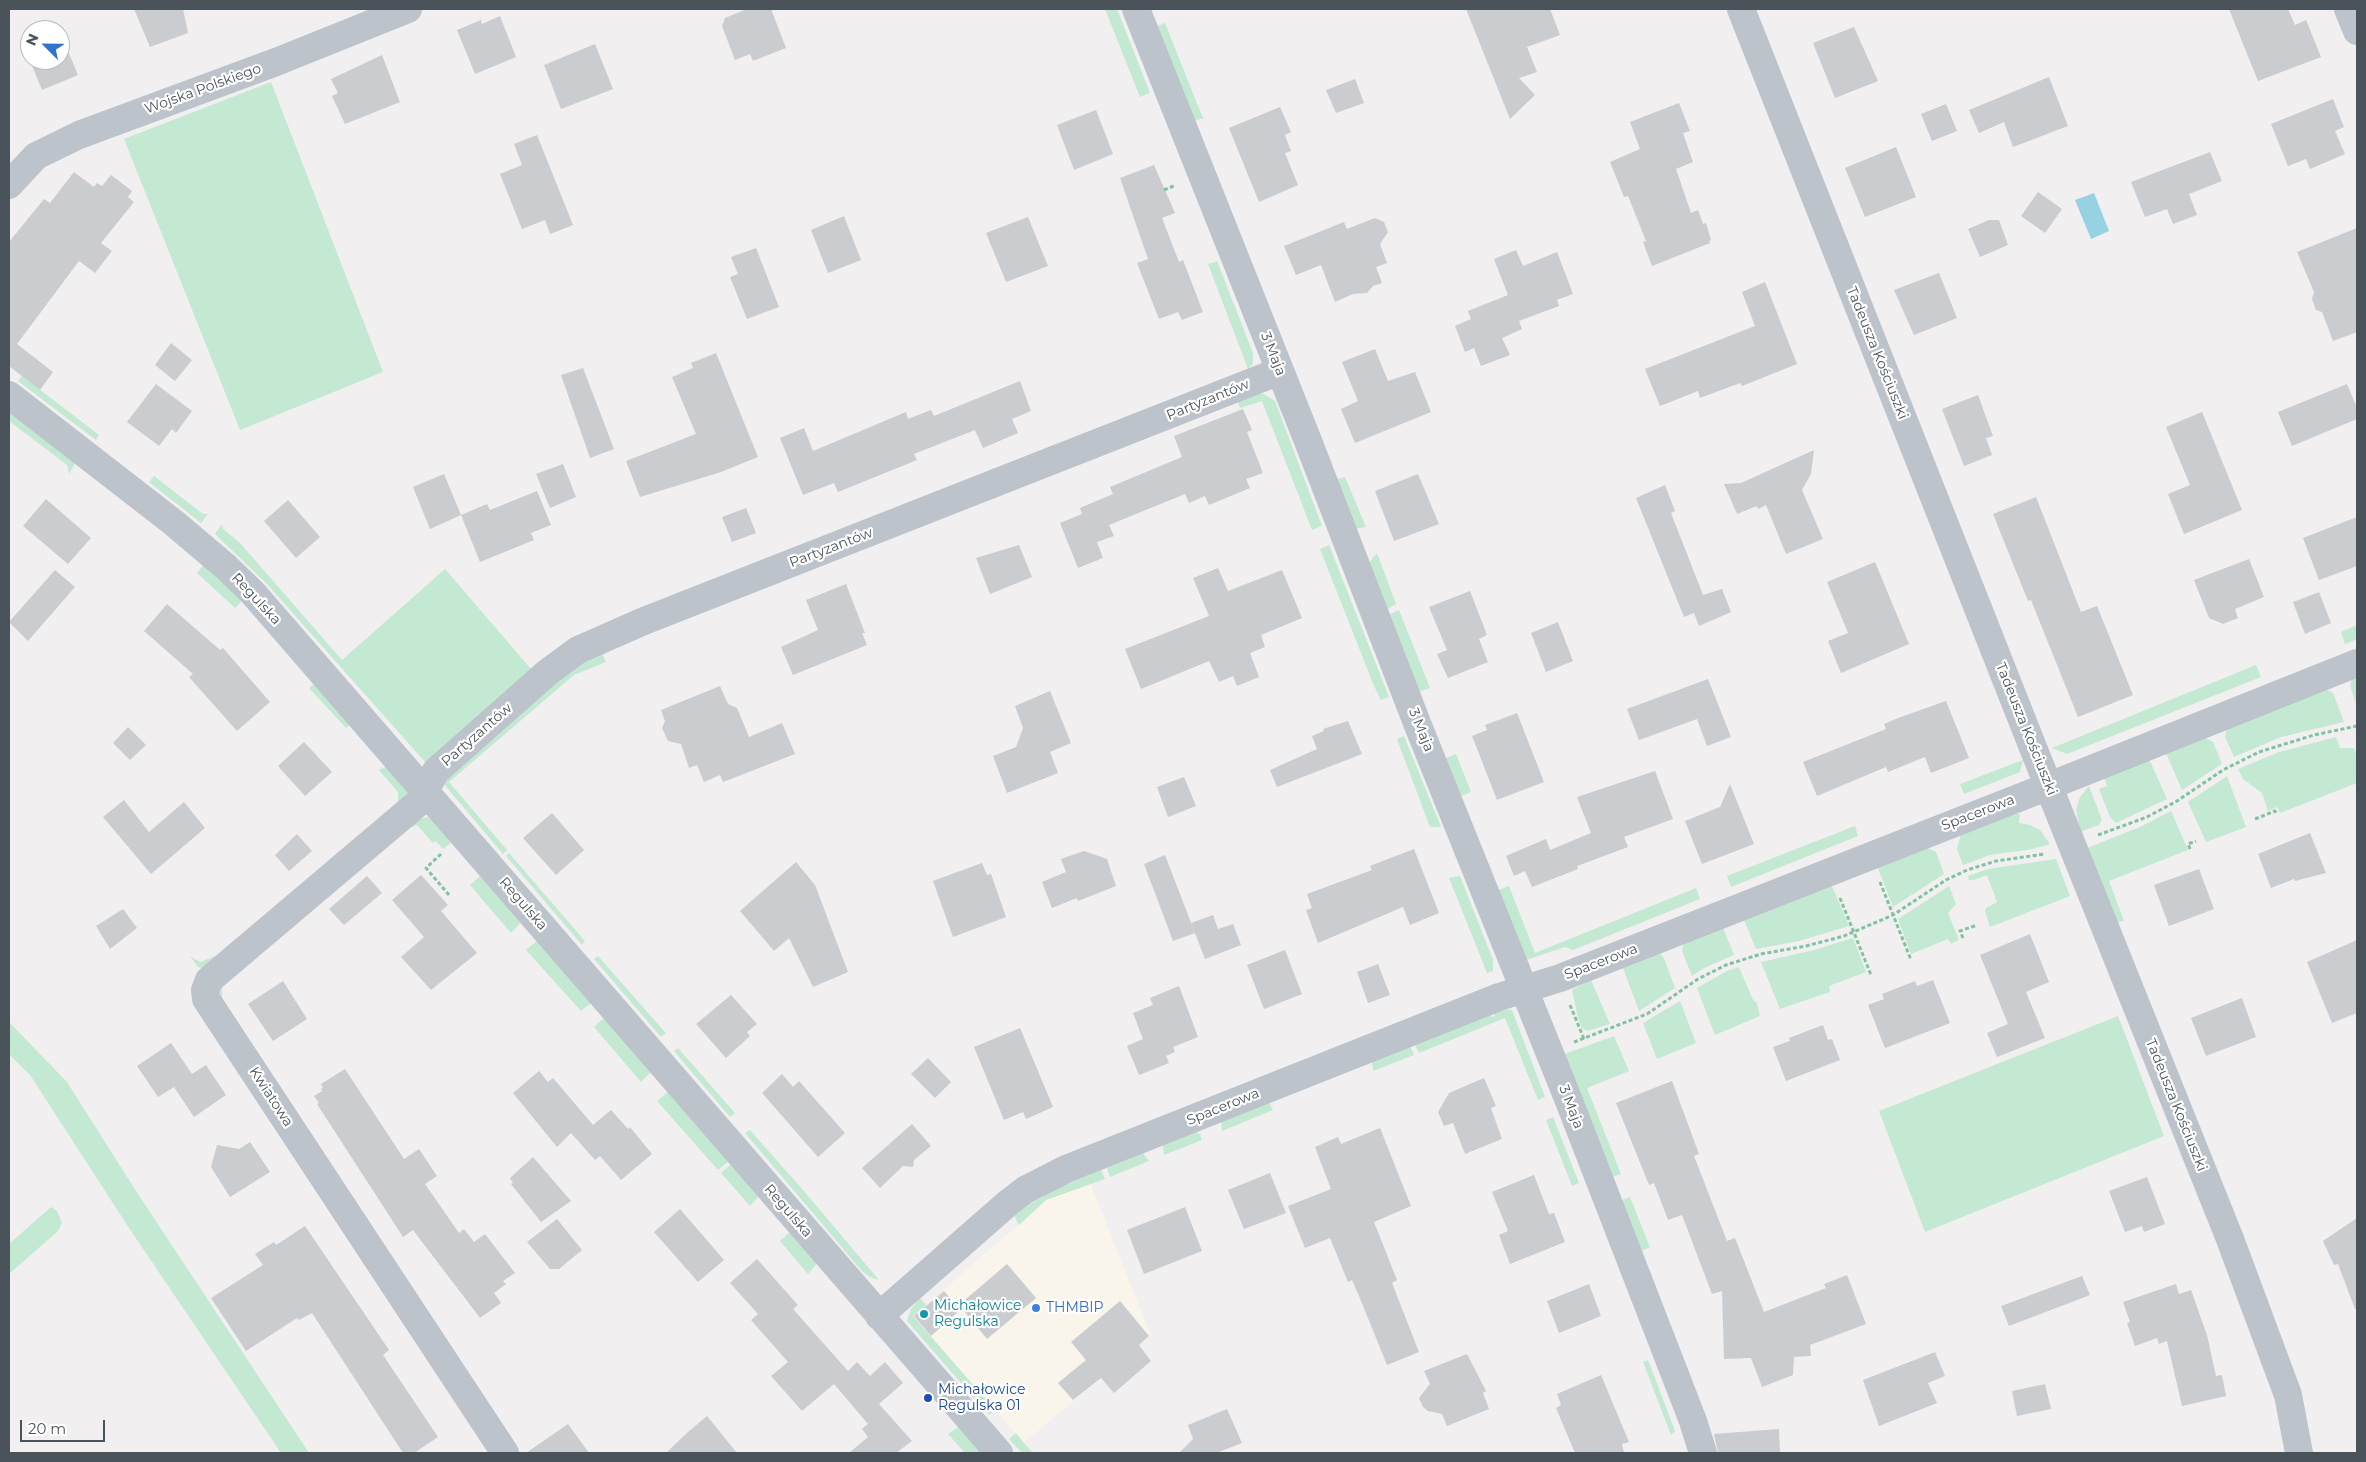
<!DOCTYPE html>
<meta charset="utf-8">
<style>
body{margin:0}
#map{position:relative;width:2366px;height:1462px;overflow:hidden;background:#f1efef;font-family:Montserrat,sans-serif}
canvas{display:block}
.frame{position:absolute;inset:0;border:10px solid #4a525a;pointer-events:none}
.north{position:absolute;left:20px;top:20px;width:50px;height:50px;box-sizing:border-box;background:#fff;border:1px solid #b7babd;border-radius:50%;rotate:293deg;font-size:14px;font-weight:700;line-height:20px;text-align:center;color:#4a525a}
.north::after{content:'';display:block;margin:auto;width:18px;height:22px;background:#3074cb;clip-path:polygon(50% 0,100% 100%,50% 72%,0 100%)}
.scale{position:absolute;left:20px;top:1420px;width:85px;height:22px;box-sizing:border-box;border:2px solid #4a525a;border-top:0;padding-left:6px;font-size:15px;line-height:18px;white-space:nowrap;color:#4a525a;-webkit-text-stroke:4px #fff;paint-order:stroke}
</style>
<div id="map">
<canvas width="2366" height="1462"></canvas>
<div class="frame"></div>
<div class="north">N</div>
<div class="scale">20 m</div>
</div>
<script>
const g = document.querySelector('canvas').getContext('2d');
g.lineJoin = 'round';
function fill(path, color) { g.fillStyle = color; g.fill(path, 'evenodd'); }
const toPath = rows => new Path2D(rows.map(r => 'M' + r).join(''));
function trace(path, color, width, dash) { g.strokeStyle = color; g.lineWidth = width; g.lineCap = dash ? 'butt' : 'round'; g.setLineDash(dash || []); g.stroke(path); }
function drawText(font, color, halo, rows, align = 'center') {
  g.font = font + ' Montserrat,sans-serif'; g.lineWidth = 4.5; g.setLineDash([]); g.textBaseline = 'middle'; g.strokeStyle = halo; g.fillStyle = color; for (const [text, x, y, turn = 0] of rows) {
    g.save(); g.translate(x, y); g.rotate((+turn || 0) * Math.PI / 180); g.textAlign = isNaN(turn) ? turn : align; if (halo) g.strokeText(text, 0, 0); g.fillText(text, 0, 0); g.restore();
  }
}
fill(toPath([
 [1090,1183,1151,1335,1024,1443,923,1327,935,1313,928,1304,1046,1200]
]), '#faf5eb');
fill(toPath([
 [1105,9,1117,9,1150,93,1140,97],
 [1165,23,1202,116,1204,118,1193,121,1155,27],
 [271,82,383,372,240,430,124,139],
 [1217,261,1253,353,1253,363,1248,369,1208,264],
 [22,376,99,435,96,440,18,381],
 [1251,393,1264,394,1275,401,1322,526,1312,530,1262,401,1240,408,1238,402],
 [9,409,76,462,69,474,67,465,9,421],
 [154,476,203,514,208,514,201,523,149,482],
 [1345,477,1366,527,1353,529,1335,480],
 [222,524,223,529,240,543,342,660,445,569,531,669,426,763,266,583,215,534],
 [1329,545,1389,697,1381,700,1374,686,1320,549],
 [1377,553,1396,604,1386,610,1367,565],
 [203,565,243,600,235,608,197,573],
 [1399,610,1430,688,1418,692,1388,615],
 [2357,625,2357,639,2345,644,2341,632],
 [602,654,606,662,574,675,449,782,507,850,503,854,443,783,571,667],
 [2256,665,2261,677,2067,754,2052,748],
 [2357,677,2357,706,2350,686,2352,679],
 [316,682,352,723,346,728,309,688],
 [2327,690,2333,693,2344,722,2281,737,2234,757,2225,737,2227,728],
 [1404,736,1441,827,1430,827,1397,739],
 [2204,737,2213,742,2222,764,2182,790,2166,753],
 [2336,737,2340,748,2354,748,2357,756,2357,783,2280,813,2277,807,2268,811,2262,793,2243,779,2238,769,2279,752],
 [1456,754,1471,792,1459,797,1444,759],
 [2149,759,2167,799,2116,823,2110,817,2099,789,2107,786,2104,777],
 [2023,760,2020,772,1964,794,1960,784],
 [389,765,409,789,409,796,404,803,206,969,198,967,190,956,200,962,218,955,398,806,398,792,379,770],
 [2227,776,2246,827,2206,842,2188,802],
 [2089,786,2102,820,2099,825,2080,832,2076,809,2080,797],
 [2171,811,2188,850,2109,881,2124,921,2115,922,2087,848,2140,827],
 [2016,814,2020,814,2019,823,2030,825,2040,830,2050,844,2033,849,1990,855,1963,865,1957,849,1961,834],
 [427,817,437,820,454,840,443,849,436,841,433,843,417,825,400,832,222,985,222,998,247,1037,245,1038,216,992,220,983,399,831,412,821],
 [1855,826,1858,836,1731,887,1727,876],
 [1927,848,1936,852,1944,874,1893,907,1878,868],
 [509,853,585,941,582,945,506,856],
 [2056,859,2070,896,1990,927,1985,911,1986,908,1997,902,1987,875,1974,880,1969,880,1968,876,1988,869],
 [480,876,523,920,511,933,470,885],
 [1460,876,1493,960,1493,971,1487,973,1449,878],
 [1509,886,1535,953,1696,888,1700,899,1573,950,1565,947,1523,961,1496,891],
 [1832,886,1849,926,1799,941,1756,949,1744,920],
 [1949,886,1956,904,1948,913,1959,940,1951,944,1948,939,1911,954,1898,919],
 [1723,928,1734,955,1704,968,1692,976,1682,951,1683,944],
 [1853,938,1866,972,1829,986,1830,992,1780,1009,1761,962,1814,950],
 [539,939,591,1003,581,1011,526,950],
 [1660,953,1664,958,1675,988,1639,1011,1623,968],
 [598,956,664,1031,666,1033,661,1037,594,959],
 [1739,967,1753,1000,1757,1003,1760,1016,1715,1035,1697,988,1727,971],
 [1591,980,1610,1024,1587,1031,1582,1028,1578,1018,1572,990],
 [1680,1001,1696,1043,1657,1059,1643,1023],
 [1504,1009,1512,1010,1545,1097,1538,1100,1505,1018,1419,1053,1415,1045,1490,1014,1492,1017,1495,1016,1494,1013],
 [606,1016,651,1072,641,1082,594,1027],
 [2118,1016,2164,1136,1925,1232,1879,1111],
 [9,1022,67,1082,136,1191,309,1453,281,1453,129,1228,30,1075,9,1054],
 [1614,1036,1629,1071,1587,1088,1621,1174,1610,1178,1562,1055],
 [1410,1046,1414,1055,1373,1071,1372,1062],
 [678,1048,728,1105,735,1113,730,1117,674,1051],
 [670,1090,730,1160,718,1170,657,1101],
 [1269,1103,1273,1110,1222,1131,1221,1121],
 [1553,1117,1579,1183,1572,1186,1546,1120],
 [750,1130,803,1190,879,1280,870,1277,862,1271,745,1133],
 [1196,1132,1200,1134,1202,1140,1164,1155,1163,1145],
 [1143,1153,1149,1161,1110,1177,1107,1168],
 [732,1163,760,1195,750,1206,721,1173],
 [1101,1170,1105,1179,1046,1200,1019,1225,1014,1215,1030,1204,1062,1186],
 [1630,1197,1650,1247,1639,1252,1619,1201],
 [51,1207,57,1211,62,1223,58,1231,9,1274,9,1244],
 [791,1231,818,1262,808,1274,780,1241],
 [920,1298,926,1305,913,1316,995,1410,989,1415,907,1321,911,1309],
 [1648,1360,1675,1431,1671,1435,1643,1362],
 [960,1426,984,1453,965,1453,948,1434],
 [1016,1433,1024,1443,1033,1453,1022,1453,1009,1439]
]), '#c3e9d2');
fill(toPath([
 [2094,193,2109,231,2091,239,2075,200]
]), '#96d2e1');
fill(toPath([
 [134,9,183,9,188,33,150,47],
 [747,9,771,9,786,48,753,61,750,54,735,60,722,26,725,18],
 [1466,9,1550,9,1560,35,1527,47,1537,72,1519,78,1535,95,1510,119],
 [2229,9,2288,9,2295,25,2306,20,2321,57,2258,81],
 [500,16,516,57,475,74,457,30,481,20,482,24],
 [1854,27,1878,81,1835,98,1813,43],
 [62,37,78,75,42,90,26,51,30,50,30,60,60,60,60,38],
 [595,44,613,89,561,109,544,65],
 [382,55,400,102,345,124,332,96,338,93,331,79],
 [2049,77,2068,126,2013,147,2004,122,1979,133,1969,110],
 [1355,79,1364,103,1336,113,1326,90],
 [2333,99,2344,127,2335,131,2345,154,2310,169,2306,159,2288,166,2271,124],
 [1679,103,1690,131,1683,133,1693,162,1676,169,1691,213,1698,210,1703,224,1706,223,1711,240,1709,241,1710,243,1652,266,1643,242,1646,241,1628,196,1624,197,1610,162,1640,149,1630,122],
 [1946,104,1957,131,1932,141,1921,114],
 [1280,107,1291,132,1285,135,1291,151,1285,153,1298,185,1259,202,1229,128],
 [1096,110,1113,154,1074,170,1057,125],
 [537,135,573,225,550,234,545,220,522,229,500,174,522,165,514,144],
 [1896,147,1916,197,1865,217,1845,168],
 [2210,152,2222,181,2189,194,2197,215,2173,224,2167,209,2145,217,2131,182],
 [1154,165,1175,213,1162,218,1179,262,1183,260,1203,312,1182,320,1178,312,1159,319,1137,263,1148,259,1120,178],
 [74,172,94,187,97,183,102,186,111,175,132,191,128,197,134,202,101,243,112,251,95,273,79,261,17,344,53,372,40,390,9,366,9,242,44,199,50,203],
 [2038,192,2062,209,2045,233,2021,216],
 [844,216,861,260,828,273,811,230],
 [1028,217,1048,266,1006,282,986,233],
 [1375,218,1384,222,1388,232,1380,244,1387,263,1376,267,1382,283,1373,286,1367,293,1353,294,1335,302,1321,265,1296,275,1284,246,1344,222,1347,229],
 [1989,220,1999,220,2008,245,1980,257,1968,229],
 [2357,228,2357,332,2333,341,2322,312,2316,310,2312,299,2314,292,2297,252],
 [756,248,779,307,747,319,730,277,738,274,731,257],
 [1516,250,1523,266,1557,252,1573,294,1557,300,1559,306,1519,321,1522,329,1502,338,1510,355,1481,366,1474,348,1465,352,1455,326,1471,319,1468,311,1508,295,1494,259],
 [1939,273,1957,318,1914,335,1894,290],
 [1765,282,1797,364,1742,386,1740,383,1700,398,1698,391,1660,406,1645,369,1755,326,1742,292],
 [171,343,192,360,175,381,155,365],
 [1375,349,1388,381,1415,372,1431,412,1355,443,1341,409,1358,401,1342,362],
 [716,353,758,457,721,472,640,497,626,461,696,434,672,377,693,368,691,363],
 [583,368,614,449,590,458,561,375],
 [1020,381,1031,411,1012,419,1018,433,983,448,975,430,914,454,917,460,838,492,834,483,803,495,780,438,804,428,813,451,906,412,908,419,931,410,934,416],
 [156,384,192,411,176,433,172,429,159,446,127,422],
 [2347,384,2357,408,2357,419,2292,446,2278,412],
 [1978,395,1993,436,1986,438,1992,455,1964,466,1942,409],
 [1243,409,1252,430,1247,432,1263,473,1246,479,1250,488,1209,505,1205,496,1189,503,1185,494,1109,525,1114,536,1097,542,1103,558,1078,568,1060,523,1082,514,1080,508,1113,494,1110,487,1182,457,1174,436],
 [2202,412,2242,510,2184,534,2168,494,2190,485,2166,427],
 [1814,450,1811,474,1802,490,1823,539,1786,554,1766,505,1758,509,1757,506,1737,514,1724,484,1741,483],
 [563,464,576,497,550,508,536,474],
 [444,474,461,515,487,504,490,510,537,491,551,525,531,533,534,540,480,562,461,515,430,529,413,487],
 [1418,474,1439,524,1394,541,1375,491],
 [1665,485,1675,511,1671,513,1703,595,1722,589,1731,612,1699,626,1694,613,1684,617,1636,498],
 [2036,497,2081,612,2097,606,2133,695,2078,717,2031,600,2028,601,1993,514],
 [46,499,91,538,68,564,23,526],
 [288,500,320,537,296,558,264,521],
 [746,508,756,533,732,542,722,517],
 [2357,517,2357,566,2319,580,2303,538],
 [1019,545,1032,577,990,594,976,558],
 [2249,559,2264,597,2235,609,2238,618,2223,624,2209,618,2194,580],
 [1875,562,1909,644,1841,673,1828,641,1848,633,1827,582],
 [1218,568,1228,591,1282,570,1302,618,1261,635,1265,647,1250,653,1259,677,1237,686,1233,676,1219,682,1209,661,1141,689,1125,649,1209,616,1193,578],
 [55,570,75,587,28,641,9,622],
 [846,584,865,633,862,633,867,645,793,675,781,647,818,630,806,600],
 [1470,591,1487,635,1479,639,1488,662,1448,678,1437,654,1447,650,1429,607],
 [2319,592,2331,623,2305,634,2293,602],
 [167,604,220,650,223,648,270,702,237,731,189,677,193,674,144,631],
 [1558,622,1573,661,1546,672,1531,633],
 [1708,679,1731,737,1707,746,1697,719,1639,740,1627,709],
 [720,686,728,704,737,708,749,737,782,723,795,754,723,782,720,775,704,782,697,765,689,768,681,744,668,741,662,728,665,721,661,710],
 [1050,691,1071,743,1050,752,1058,773,1007,793,993,756,1016,747,1023,728,1015,706],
 [1946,701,1969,758,1931,773,1925,757,1888,772,1886,767,1817,796,1803,762,1886,729,1884,724,1898,718],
 [1517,713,1544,782,1497,800,1472,736,1487,730,1485,725],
 [1348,721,1362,754,1277,787,1270,770,1317,749,1312,736,1324,731,1323,729],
 [128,727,146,745,130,760,113,743],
 [304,742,332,772,305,796,278,766],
 [1655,771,1673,819,1624,837,1628,847,1577,866,1578,869,1532,887,1525,871,1514,876,1506,856,1546,839,1550,850,1591,833,1577,797],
 [1184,777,1196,806,1168,817,1157,787],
 [1730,784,1754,844,1702,864,1685,821,1720,807],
 [124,800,149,832,184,802,205,828,151,874,103,817],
 [552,813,584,850,556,875,523,838],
 [2310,833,2326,873,2295,881,2294,879,2271,888,2258,854],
 [297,834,312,851,289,871,275,855],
 [1414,849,1439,913,1410,925,1403,907,1318,943,1306,910,1312,908,1307,894,1372,870,1370,866],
 [1084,851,1107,859,1116,886,1078,901,1077,898,1052,908,1042,882,1066,872,1061,859],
 [1165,855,1195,933,1173,941,1144,864],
 [796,862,815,885,848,972,813,987,789,938,774,951,740,911],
 [982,863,987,875,991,874,1006,917,953,937,933,881],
 [2199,869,2214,909,2169,926,2154,885],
 [421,875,448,905,441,911,477,953,431,990,401,957,424,937,392,900],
 [367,876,382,893,344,925,329,909],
 [123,909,137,928,110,949,96,926],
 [1213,915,1218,929,1233,924,1241,945,1205,959,1191,923],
 [2030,934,2049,982,2026,992,2045,1038,1997,1057,1987,1033,2008,1024,1980,955],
 [2357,940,2357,1013,2332,1023,2307,962],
 [1285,950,1302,994,1264,1009,1247,965],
 [1378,964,1390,995,1368,1003,1357,972],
 [1933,980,1950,1023,1885,1048,1868,1005,1884,999,1882,994,1915,981,1917,986],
 [283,981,307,1019,273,1041,248,1004],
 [1179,986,1198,1037,1173,1047,1175,1052,1166,1056,1169,1063,1139,1075,1127,1046,1143,1039,1133,1013,1153,1005,1150,998],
 [731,995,757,1024,747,1032,750,1036,726,1058,696,1024],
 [2242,998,2256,1037,2206,1056,2191,1018],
 [1823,1025,1828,1040,1832,1039,1840,1060,1786,1081,1773,1047,1790,1041,1789,1038],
 [1020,1028,1053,1107,1026,1119,1023,1112,1004,1120,974,1047],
 [171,1043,192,1074,206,1065,226,1095,194,1117,174,1087,158,1097,137,1066],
 [928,1058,951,1082,935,1098,911,1074],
 [345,1069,404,1159,419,1149,437,1176,425,1184,459,1233,464,1229,474,1242,485,1234,515,1273,503,1281,506,1284,494,1293,501,1303,480,1318,413,1230,403,1237,317,1104,319,1103,314,1096,322,1091,321,1089,323,1088,321,1084],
 [539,1071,548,1082,553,1078,593,1125,611,1110,628,1129,630,1127,652,1154,621,1180,600,1156,595,1160,571,1133,557,1147,513,1093],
 [782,1074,793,1087,799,1081,845,1133,818,1157,762,1093],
 [1484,1078,1496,1106,1491,1108,1502,1139,1465,1154,1453,1123,1444,1126,1438,1112,1449,1093],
 [1672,1081,1699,1154,1694,1156,1727,1241,1735,1238,1764,1312,1826,1288,1824,1284,1847,1275,1866,1324,1810,1345,1811,1356,1794,1357,1793,1375,1762,1387,1751,1358,1724,1359,1722,1291,1712,1294,1682,1215,1668,1220,1654,1183,1649,1185,1616,1103],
 [912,1124,931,1146,914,1160,913,1167,903,1166,880,1188,862,1168],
 [1380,1128,1411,1206,1374,1222,1397,1280,1392,1283,1419,1352,1387,1365,1359,1296,1352,1280,1348,1282,1330,1238,1305,1248,1288,1206,1331,1189,1315,1147,1338,1137,1341,1144],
 [250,1142,270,1172,230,1197,211,1167,217,1145,239,1149],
 [533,1157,571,1201,541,1222,511,1184,513,1183,510,1178],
 [1270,1173,1286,1213,1244,1229,1228,1190],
 [1534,1175,1549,1214,1554,1213,1565,1242,1510,1264,1499,1235,1508,1231,1492,1192],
 [2147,1177,2165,1224,2144,1232,2142,1226,2125,1232,2109,1191],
 [1185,1207,1202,1251,1144,1274,1127,1230],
 [680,1209,724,1260,698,1282,654,1232],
 [2357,1218,2357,1309,2355,1309,2338,1264,2334,1265,2323,1241],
 [557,1219,582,1250,559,1269,550,1269,527,1242],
 [305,1226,389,1350,383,1355,438,1437,414,1453,403,1453,312,1313,299,1320,297,1318,246,1351,211,1298,263,1265,255,1254,274,1242,276,1245],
 [757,1259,798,1305,793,1309,848,1371,857,1362,870,1376,885,1362,903,1383,879,1404,912,1441,896,1453,849,1453,868,1437,862,1429,868,1424,834,1384,802,1411,771,1376,788,1362,751,1320,758,1314,730,1283],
 [1007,1264,1036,1298,987,1339,959,1305],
 [2082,1276,2090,1295,2009,1326,2001,1306],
 [1589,1284,1601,1316,1559,1333,1547,1301],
 [2176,1284,2179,1294,2191,1290,2207,1335,2216,1376,2222,1375,2226,1396,2182,1406,2167,1341,2159,1344,2157,1338,2135,1346,2127,1323,2130,1322,2123,1302],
 [944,1291,960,1310,931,1336,914,1316],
 [1120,1301,1149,1336,1139,1345,1151,1361,1114,1393,1101,1378,1073,1400,1058,1383,1086,1360,1071,1342],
 [1935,1352,1945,1376,1928,1383,1937,1403,1879,1426,1863,1380],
 [1467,1354,1486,1391,1483,1393,1489,1409,1447,1426,1442,1414,1428,1411,1423,1407,1419,1398,1430,1384,1424,1371],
 [1601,1375,1629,1442,1622,1444,1624,1453,1575,1453,1556,1408,1561,1405,1557,1394],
 [2045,1384,2051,1409,2017,1416,2012,1391],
 [1227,1409,1242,1443,1216,1453,1179,1453,1193,1439,1188,1425],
 [707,1416,737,1453,666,1453,688,1432],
 [568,1424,589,1453,526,1453],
 [1779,1429,1780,1453,1718,1453,1714,1434]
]), '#caccd0');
trace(toPath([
 [1164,190,1176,185],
 [2255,819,2275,811,2277,815],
 [2098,835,2147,817,2177,801,2223,770,2259,752,2314,735,2357,726],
 [2190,849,2188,844,2196,841],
 [441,854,426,868,449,895],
 [1880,882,1911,960],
 [1840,898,1871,975],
 [1963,938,1960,931,1977,925],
 [1570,1005,1584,1039],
 [1574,1042,1647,1014,1698,979,1726,965,1761,954,1806,946,1844,936,1893,915,1946,880,1967,870,1996,861,2045,854]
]), '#80c3a1', 3, [4, 2.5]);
trace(toPath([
 [1136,9,1308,441,1417,723,1569,1101,1693,1421,1703,1453],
 [1741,9,2034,750,2230,1239,2288,1395,2299,1453],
 [2348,9,2357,31],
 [9,185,36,156,79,135,276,62,408,9],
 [9,395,174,523,226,567,252,592,999,1453],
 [879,1316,1008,1203,1025,1190,1066,1169,1499,997,1560,978,2049,786,2357,663],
 [505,1453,206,999,205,990,209,980,418,803,436,771,548,672,578,650,644,621,1280,371]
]), '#bdc3ca', 28);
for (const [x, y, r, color] of [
 [1036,1308,5,"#3f7fe0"],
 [924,1314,5,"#0f9aa8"],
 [928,1398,5,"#1a4fb4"]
]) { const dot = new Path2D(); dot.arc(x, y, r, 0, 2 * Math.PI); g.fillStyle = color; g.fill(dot); trace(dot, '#fff', 2); }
drawText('14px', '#4a525a', '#fff', [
 ["Wojska Polskiego",203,89,-20],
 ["Tadeusza Kościuszki",1877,353,68],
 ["3 Maja",1273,354,68],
 ["Partyzantów",1208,400,-22],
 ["Partyzantów",831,548,-21],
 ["Regulska",256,599,47],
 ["Tadeusza Kościuszki",2026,729,68],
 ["3 Maja",1421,730,68],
 ["Partyzantów",477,735,-41],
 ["Spacerowa",1978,813,-21],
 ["Regulska",523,904,49],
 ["Spacerowa",1601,962,-21],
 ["Kwiatowa",271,1097,57],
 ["Tadeusza Kościuszki",2176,1105,68],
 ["Spacerowa",1223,1107,-22],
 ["3 Maja",1571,1107,69],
 ["Regulska",788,1211,49]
]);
drawText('14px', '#0d838f', '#fff', [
 ["Michałowice",934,1306],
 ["Regulska",934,1322]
], 'left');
drawText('14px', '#366cbe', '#fff', [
 ["THMBIP",1046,1308]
], 'left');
drawText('14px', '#164399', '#fff', [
 ["Michałowice",938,1390],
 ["Regulska 01",938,1406]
], 'left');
</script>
